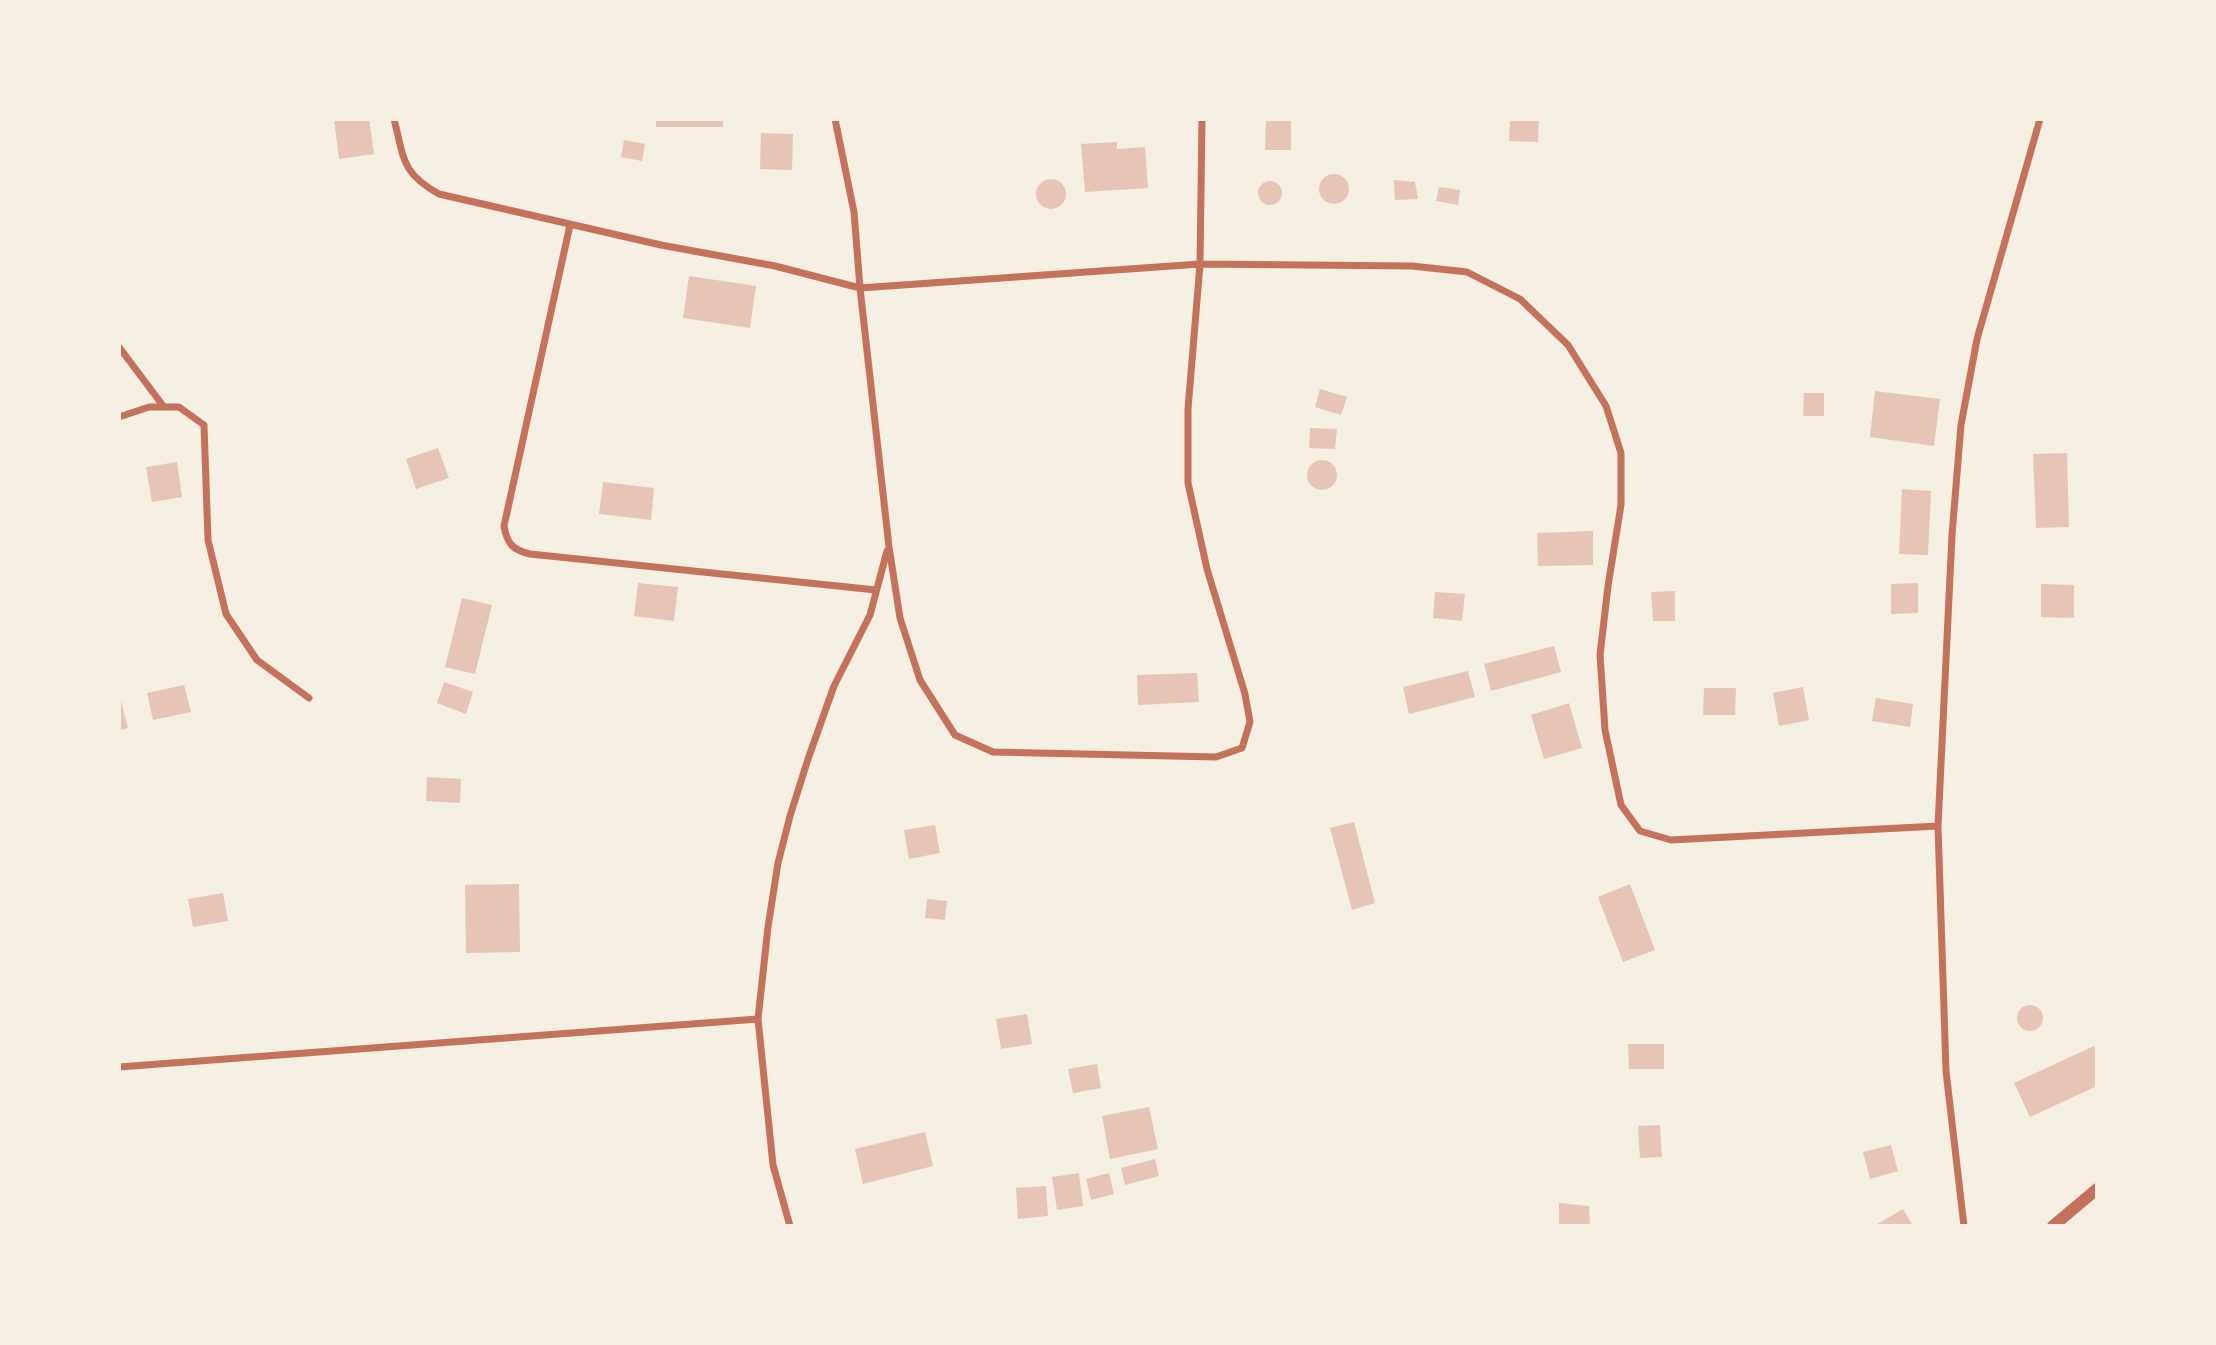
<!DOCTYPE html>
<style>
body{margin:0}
#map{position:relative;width:2216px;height:1345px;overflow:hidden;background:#f6efe4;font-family:Poppins,sans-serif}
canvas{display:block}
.frame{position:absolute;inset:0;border:121px solid #f6efe4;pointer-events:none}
</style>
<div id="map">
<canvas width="2216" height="1345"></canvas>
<div class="frame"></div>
</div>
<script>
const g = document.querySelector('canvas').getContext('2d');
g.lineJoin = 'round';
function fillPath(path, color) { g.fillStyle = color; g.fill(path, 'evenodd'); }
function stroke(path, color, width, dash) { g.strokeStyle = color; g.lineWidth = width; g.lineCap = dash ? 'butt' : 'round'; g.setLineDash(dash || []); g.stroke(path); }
const building = new Path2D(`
 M 334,119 L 369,119 L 374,154 L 339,159 Z
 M 656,119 L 723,119 L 723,127 L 656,127 Z
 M 1266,119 L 1291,119 L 1291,150 L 1265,150 Z
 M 1510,119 L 1539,119 L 1538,142 L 1509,141 Z
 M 761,133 L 793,134 L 792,170 L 760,169 Z
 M 624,140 L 645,144 L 642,161 L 621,157 Z
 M 1117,142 L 1117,149 L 1145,147 L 1148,188 L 1085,192 L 1081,144 Z
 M1319 189a15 15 0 1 1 30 0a15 15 0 1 1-30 0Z
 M1036 194a15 15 0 1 1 30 0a15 15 0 1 1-30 0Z
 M 1394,180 L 1415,182 L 1418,199 L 1395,200 Z
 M1258 193a12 12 0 1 1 24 0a12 12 0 1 1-24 0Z
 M 1439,187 L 1460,190 L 1458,205 L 1436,201 Z
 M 689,276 L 756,286 L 750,328 L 683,318 Z
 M 1320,389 L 1347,397 L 1341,415 L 1315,407 Z
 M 1875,391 L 1940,399 L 1934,446 L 1870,437 Z
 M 1804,393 L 1824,393 L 1824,416 L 1803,416 Z
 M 1310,428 L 1337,429 L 1335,449 L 1309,448 Z
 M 438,448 L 449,478 L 416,489 L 406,459 Z
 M 2067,453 L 2069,527 L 2036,528 L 2033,454 Z
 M1307 475a15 15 0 1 1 30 0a15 15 0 1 1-30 0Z
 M 177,462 L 182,497 L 152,502 L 146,467 Z
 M 603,482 L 654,488 L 651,520 L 599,514 Z
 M 1902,489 L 1931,491 L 1928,555 L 1899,554 Z
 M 1593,531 L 1593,565 L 1538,566 L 1537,533 Z
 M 638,583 L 678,587 L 674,621 L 634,616 Z
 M 1918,583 L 1918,613 L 1891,614 L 1891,584 Z
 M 2041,584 L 2074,585 L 2074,618 L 2041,617 Z
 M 1675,591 L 1675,621 L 1653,621 L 1651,592 Z
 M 1435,592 L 1465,594 L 1462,621 L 1433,618 Z
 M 462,598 L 492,605 L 475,674 L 445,667 Z
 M 1554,646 L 1561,672 L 1491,691 L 1484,664 Z
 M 1468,671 L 1475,697 L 1409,714 L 1403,687 Z
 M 1197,673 L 1199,702 L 1138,705 L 1137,675 Z
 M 444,682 L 473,692 L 466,714 L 437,703 Z
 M 184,685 L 191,712 L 153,720 L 147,693 Z
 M 1803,687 L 1809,720 L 1779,726 L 1773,693 Z
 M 1704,688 L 1736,688 L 1735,715 L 1703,715 Z
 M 119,693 L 128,728 L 119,730 Z
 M 1876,698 L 1913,704 L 1910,727 L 1872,721 Z
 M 1569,703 L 1582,748 L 1544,759 L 1531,715 Z
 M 427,777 L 461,779 L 460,803 L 426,801 Z
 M 1354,822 L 1375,903 L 1352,910 L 1330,828 Z
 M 935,825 L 940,853 L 909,859 L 904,830 Z
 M 519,884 L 520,952 L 466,953 L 465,885 Z
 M 1630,884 L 1655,950 L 1623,962 L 1598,897 Z
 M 223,893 L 228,921 L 193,927 L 188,899 Z
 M 927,899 L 947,901 L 945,920 L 925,918 Z
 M2017 1018a13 13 0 1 1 26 0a13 13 0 1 1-26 0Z
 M 1027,1014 L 1032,1044 L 1001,1049 L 996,1019 Z
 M 1628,1044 L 1664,1044 L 1664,1069 L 1629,1069 Z
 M 2094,1046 L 2097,1052 L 2097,1086 L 2030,1117 L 2014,1083 Z
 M 1097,1064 L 1101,1088 L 1073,1093 L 1068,1069 Z
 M 1149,1107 L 1158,1149 L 1110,1159 L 1102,1116 Z
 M 1660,1125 L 1662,1157 L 1640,1158 L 1638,1126 Z
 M 925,1132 L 933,1166 L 863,1184 L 855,1149 Z
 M 1891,1145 L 1898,1171 L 1870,1179 L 1863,1152 Z
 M 1155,1159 L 1159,1176 L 1125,1185 L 1121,1168 Z
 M 1079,1173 L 1083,1206 L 1057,1210 L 1052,1177 Z
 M 1109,1173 L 1114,1194 L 1091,1200 L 1086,1179 Z
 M 1046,1186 L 1048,1216 L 1018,1219 L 1016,1188 Z
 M 1559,1203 L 1589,1206 L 1590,1226 L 1559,1226 Z
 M 1903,1209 L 1913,1226 L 1874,1226 Z`);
const minor = new Path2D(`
 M 394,119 C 404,158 401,173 439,194 L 661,245 L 775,266 L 860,288 L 1200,264 L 1412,266 L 1467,272 L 1520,299 L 1568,345 L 1606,406 L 1621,453 L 1621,505 L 1608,586 L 1600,655 L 1605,730 L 1621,805 L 1640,831 L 1671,840 L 1938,826
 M 835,119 L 854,212 L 860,288 L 889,547 L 900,618 L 920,680 L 955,735 L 993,752 L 1216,757 L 1242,748 L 1250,722 L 1245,694 L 1207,569 L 1188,483 L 1188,409 L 1200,264 L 1202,119
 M 570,225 L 504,526 C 507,544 513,550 530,554 L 876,590
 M 119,347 L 164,407
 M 119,417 L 149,407 L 179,407 L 204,425 L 208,540 L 226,614 L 257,660 L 309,698
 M 119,1067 L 758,1019
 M 790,1226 L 773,1165 L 758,1019 L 768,927 L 778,863 L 790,816 L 808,759 L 834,686 L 870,615 L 887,551
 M 1964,1226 L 1946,1071 L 1938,826 L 1952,535 L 1961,425 L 1977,339 L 2040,119`);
const tertiary = new Path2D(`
 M 2053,1226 L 2097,1189`);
fillPath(building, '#e6c5b7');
stroke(minor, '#c5725c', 7);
stroke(tertiary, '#c5725c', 12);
</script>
